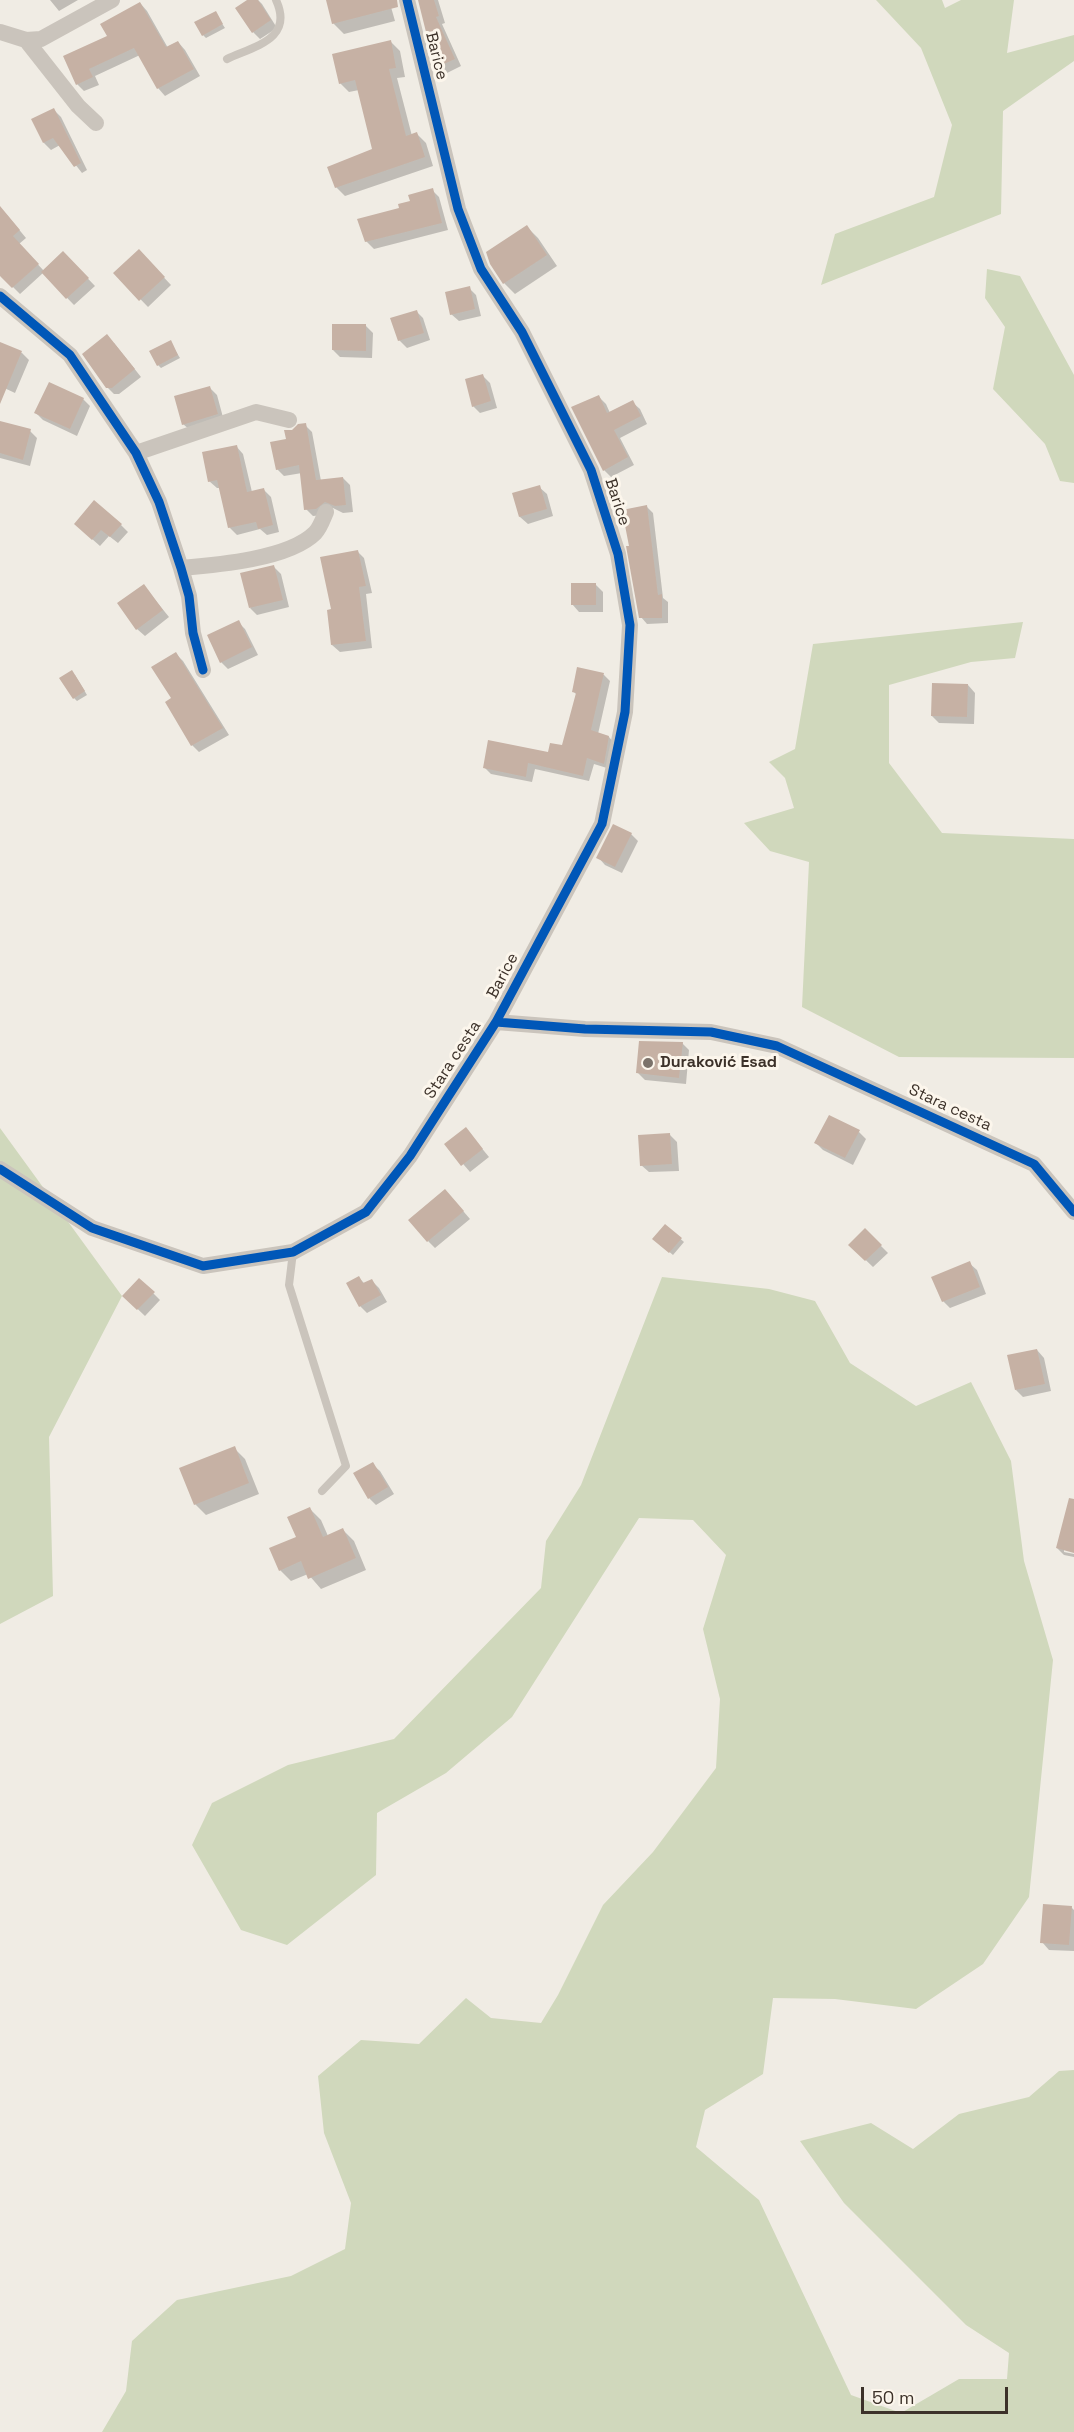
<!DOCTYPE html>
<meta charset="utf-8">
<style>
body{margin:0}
#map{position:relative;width:1074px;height:2432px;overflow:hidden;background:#f0ece4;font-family:"Space Grotesk",sans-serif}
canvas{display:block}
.scale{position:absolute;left:861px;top:2387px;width:147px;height:27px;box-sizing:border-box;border:3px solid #3c3129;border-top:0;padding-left:8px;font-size:18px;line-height:21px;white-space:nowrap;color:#3c3129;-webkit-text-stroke:4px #fcf6ec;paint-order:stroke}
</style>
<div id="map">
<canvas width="1074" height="2432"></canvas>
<div class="scale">50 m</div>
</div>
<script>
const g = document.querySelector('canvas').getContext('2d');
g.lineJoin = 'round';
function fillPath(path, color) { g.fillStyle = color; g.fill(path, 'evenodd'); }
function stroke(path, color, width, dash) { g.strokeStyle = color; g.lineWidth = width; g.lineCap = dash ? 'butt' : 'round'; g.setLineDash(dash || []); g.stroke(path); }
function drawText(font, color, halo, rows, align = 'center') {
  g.font = font + ' "Space Grotesk",sans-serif'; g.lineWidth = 6; g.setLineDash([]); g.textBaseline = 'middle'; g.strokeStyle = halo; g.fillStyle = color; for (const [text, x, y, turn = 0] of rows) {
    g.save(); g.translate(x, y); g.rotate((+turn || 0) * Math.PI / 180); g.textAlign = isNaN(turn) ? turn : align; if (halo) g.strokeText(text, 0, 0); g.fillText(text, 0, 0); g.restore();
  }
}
const green = new Path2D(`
 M 876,0 L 942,0 L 945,8 L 961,0 L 1014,0 L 1007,53 L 1074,35 L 1074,61 L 1003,111 L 1001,214 L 821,285 L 835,234 L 934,197 L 952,125 L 921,48 Z
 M 987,269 L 1020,276 L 1074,375 L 1074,483 L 1060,481 L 1045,444 L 993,389 L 1005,327 L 985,298 Z
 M 1023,622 L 1015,658 L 971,662 L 889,685 L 889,763 L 942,833 L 1074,839 L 1074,1058 L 899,1057 L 802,1007 L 809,862 L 770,851 L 744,823 L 794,808 L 785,778 L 769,762 L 795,749 L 813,644 Z
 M 0,1128 L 122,1296 L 49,1437 L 53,1596 L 0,1624 Z
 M 662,1277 L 769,1289 L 815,1301 L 850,1363 L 916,1406 L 971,1382 L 1011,1461 L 1024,1561 L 1053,1660 L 1029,1897 L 983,1964 L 916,2009 L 835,1999 L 773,1998 L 763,2074 L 705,2110 L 696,2147 L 759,2200 L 851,2395 L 901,2413 L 959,2379 L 1007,2379 L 1009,2353 L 966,2325 L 844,2203 L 800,2141 L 871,2123 L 913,2149 L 959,2114 L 1029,2097 L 1059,2071 L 1074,2070 L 1074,2432 L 102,2432 L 126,2391 L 132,2341 L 177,2300 L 291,2276 L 345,2249 L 351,2203 L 324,2133 L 318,2076 L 361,2040 L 419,2044 L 466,1998 L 491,2018 L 541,2023 L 558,1995 L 603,1905 L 653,1852 L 716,1768 L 720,1699 L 703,1629 L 726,1555 L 693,1520 L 639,1518 L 512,1717 L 446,1773 L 377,1813 L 376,1875 L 287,1945 L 241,1930 L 192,1845 L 212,1803 L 288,1765 L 394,1739 L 541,1588 L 546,1541 L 581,1485 Z`);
const shadow = new Path2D(`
 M 50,0 L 78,0 L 59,11 Z
 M 250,0 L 258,0 L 262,4 L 277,28 L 260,39 L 253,32 Z
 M 330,0 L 389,0 L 395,21 L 344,34 L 333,23 Z
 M 419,0 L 438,0 L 445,23 L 442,24 L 461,66 L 443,75 L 436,68 Z
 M 140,3 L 147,11 L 168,48 L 178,42 L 185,50 L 200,76 L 165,96 L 158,88 L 140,55 L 95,76 L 99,85 L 84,91 L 77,84 L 109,37 Z
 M 215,13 L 225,28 L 206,38 L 203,35 Z
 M 391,42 L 400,51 L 405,77 L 397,78 L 412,136 L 417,134 L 426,143 L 433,166 L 345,196 L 336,187 L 374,150 L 359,90 L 349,92 L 340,83 Z
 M 54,110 L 61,117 L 87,170 L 82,173 L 60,145 L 51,150 L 44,143 L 33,120 Z
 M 432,190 L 439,197 L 448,230 L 374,249 L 366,241 L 401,209 Z
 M 7,215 L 26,238 L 19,244 L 44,271 L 70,260 L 95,286 L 74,305 L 43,273 L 20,294 L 0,274 L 0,259 Z
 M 527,227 L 538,238 L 557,266 L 515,294 L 504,283 Z
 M 139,251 L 171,285 L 148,307 L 115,273 Z
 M 469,288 L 476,295 L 481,316 L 459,321 L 451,314 Z
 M 416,311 L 423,318 L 430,340 L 407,348 L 399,340 Z
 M 366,326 L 373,333 L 372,358 L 340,357 L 333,350 Z
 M 170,342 L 180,358 L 161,368 L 158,365 Z
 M 0,343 L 22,353 L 29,360 L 15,393 L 0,386 Z
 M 114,343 L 141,377 L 119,394 L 114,394 L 107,387 Z
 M 483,376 L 490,383 L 497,408 L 480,413 L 473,406 Z
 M 210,388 L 217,395 L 224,421 L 191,431 L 183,424 Z
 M 599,397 L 606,404 L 610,413 L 632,402 L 640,409 L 647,424 L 620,438 L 634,465 L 611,477 L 604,470 Z
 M 83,399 L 90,406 L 77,436 L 43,420 L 36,413 Z
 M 0,423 L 30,431 L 37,438 L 30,466 L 0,458 Z
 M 305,425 L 312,432 L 321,481 L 343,478 L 350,485 L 353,512 L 343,513 L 333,508 L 324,515 L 313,516 L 306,509 L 302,473 L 284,476 L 277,469 L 288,440 L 293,431 Z
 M 236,446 L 243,454 L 252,492 L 264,490 L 271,497 L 279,532 L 267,535 L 260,529 L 237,535 L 229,527 L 220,488 L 217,488 L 209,481 Z
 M 539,487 L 547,494 L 553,516 L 528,524 L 520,517 L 514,494 Z
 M 647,507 L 653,513 L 663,598 L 668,602 L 668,623 L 647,624 L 641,617 L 631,547 Z
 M 121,525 L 128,532 L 118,543 L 109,536 L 100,546 L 83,531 Z
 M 357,551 L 364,558 L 372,593 L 366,594 L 372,648 L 340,652 L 332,645 L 333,611 Z
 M 274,567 L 281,574 L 289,607 L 257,615 L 250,608 Z
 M 595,584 L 603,592 L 603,612 L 579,612 L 572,604 Z
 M 144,586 L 169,617 L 145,636 L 137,629 Z
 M 238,622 L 245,629 L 258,655 L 228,669 L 221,662 Z
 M 176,654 L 183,661 L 229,735 L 199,752 L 192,745 L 172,698 Z
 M 579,669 L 604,675 L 610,681 L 598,734 L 609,737 L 615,744 L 610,769 L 594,764 L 589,781 L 535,769 L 532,782 L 491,774 L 484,767 L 549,753 L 563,747 L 577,695 L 574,692 Z
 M 75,675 L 87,695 L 77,701 L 74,698 Z
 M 968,685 L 975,693 L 974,724 L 939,723 L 932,716 Z
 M 631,834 L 638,841 L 622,873 L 605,865 L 598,857 Z
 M 682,1043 L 689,1050 L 686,1084 L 645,1080 L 638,1073 Z
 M 466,1129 L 489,1157 L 470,1172 L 446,1144 Z
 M 859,1132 L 866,1139 L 853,1165 L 823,1150 L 816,1143 Z
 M 670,1135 L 677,1142 L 679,1171 L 649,1172 L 641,1165 Z
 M 452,1198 L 470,1219 L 435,1248 L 428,1241 Z
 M 666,1226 L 684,1242 L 673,1255 L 654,1239 Z
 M 865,1230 L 888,1253 L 873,1267 L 850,1245 Z
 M 969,1263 L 977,1270 L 986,1294 L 950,1308 L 943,1301 Z
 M 359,1278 L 365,1284 L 372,1281 L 379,1288 L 387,1302 L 367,1313 L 360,1306 Z
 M 140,1280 L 160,1300 L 145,1316 L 124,1296 Z
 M 1037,1350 L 1044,1358 L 1051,1391 L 1023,1397 L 1016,1390 Z
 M 234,1448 L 245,1459 L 259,1494 L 206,1515 L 195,1504 Z
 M 372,1464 L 380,1471 L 394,1494 L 376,1505 L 369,1498 Z
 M 310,1509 L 321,1520 L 328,1536 L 343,1530 L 354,1541 L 366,1570 L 321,1589 L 308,1574 L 291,1581 L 280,1570 Z
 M 1074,1517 L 1074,1551 L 1064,1549 L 1064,1552 L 1074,1554 L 1074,1557 L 1064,1555 L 1057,1548 Z
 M 1071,1907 L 1074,1910 L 1074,1951 L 1049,1950 L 1042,1942 Z`);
const building = new Path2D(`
 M 247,0 L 258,0 L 271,20 L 252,33 L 235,8 Z
 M 326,0 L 397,0 L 398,7 L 332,24 Z
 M 418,0 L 434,0 L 439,16 L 436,17 L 455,59 L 435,68 Z
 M 140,2 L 166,47 L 178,41 L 194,69 L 157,89 L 134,48 L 89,69 L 93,77 L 76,85 L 63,56 L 107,36 L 100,24 Z
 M 216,11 L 223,24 L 202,36 L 194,22 Z
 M 391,40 L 396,68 L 389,69 L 406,136 L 417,132 L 425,157 L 335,188 L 327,167 L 372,149 L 355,80 L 339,84 L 332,54 Z
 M 54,108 L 81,163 L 74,167 L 53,138 L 43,143 L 31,119 Z
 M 433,188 L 442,223 L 365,242 L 357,219 L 399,208 L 398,204 L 410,201 L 408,195 Z
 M 0,206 L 20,230 L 13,236 L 39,264 L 12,288 L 0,276 Z
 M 527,225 L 547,255 L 503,284 L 490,264 L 486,252 Z
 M 139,249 L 165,277 L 139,301 L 113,273 Z
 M 63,251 L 89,278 L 66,299 L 41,272 Z
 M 470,286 L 475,309 L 450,315 L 445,292 Z
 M 417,310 L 424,333 L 398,341 L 390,318 Z
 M 332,324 L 366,324 L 366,351 L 332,350 Z
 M 107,334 L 135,369 L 112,388 L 106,388 L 82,354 Z
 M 171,340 L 178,355 L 157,366 L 149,351 Z
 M 0,342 L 22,351 L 0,404 Z
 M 483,374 L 491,401 L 472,407 L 465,379 Z
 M 49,382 L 84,398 L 70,429 L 34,413 Z
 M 210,386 L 218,414 L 182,425 L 174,396 Z
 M 599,395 L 607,413 L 633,400 L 641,416 L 614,430 L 628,457 L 603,471 L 571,407 Z
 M 0,421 L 31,429 L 23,460 L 0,453 Z
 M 306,423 L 316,480 L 343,477 L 346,505 L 335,506 L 325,502 L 316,509 L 304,510 L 299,465 L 276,470 L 270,442 L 286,439 L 284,430 L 292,430 L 298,424 Z
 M 237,445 L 247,492 L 264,488 L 273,525 L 258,529 L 256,522 L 228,528 L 217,480 L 208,482 L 202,452 Z
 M 540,485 L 547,509 L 519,517 L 512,493 Z
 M 94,500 L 122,524 L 110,537 L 101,530 L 92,540 L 74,524 Z
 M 647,505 L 658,595 L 662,594 L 662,618 L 639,618 L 626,546 L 629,546 L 622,510 Z
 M 358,550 L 366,586 L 359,587 L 366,641 L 331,645 L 327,610 L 331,609 L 320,557 Z
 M 274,565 L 283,600 L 249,608 L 240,573 Z
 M 571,583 L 596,583 L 596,605 L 571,605 Z
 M 144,584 L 163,610 L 136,630 L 117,603 Z
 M 239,620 L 252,647 L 220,663 L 207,635 Z
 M 176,652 L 223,728 L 191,746 L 165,702 L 171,698 L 151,667 Z
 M 577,667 L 604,673 L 591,730 L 609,736 L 604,764 L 587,758 L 583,776 L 528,763 L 526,777 L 483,768 L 488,740 L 548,752 L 550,743 L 562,745 L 576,693 L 572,692 Z
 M 72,670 L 85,691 L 73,699 L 59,678 Z
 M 932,683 L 968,684 L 967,717 L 931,716 Z
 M 613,824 L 632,833 L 615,867 L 596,858 Z
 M 639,1041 L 683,1042 L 679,1078 L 636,1073 Z
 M 829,1115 L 860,1130 L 845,1158 L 814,1143 Z
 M 466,1127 L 483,1149 L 461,1166 L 444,1144 Z
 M 670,1133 L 672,1164 L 640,1166 L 638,1135 Z
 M 445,1189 L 464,1211 L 427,1242 L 408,1220 Z
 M 665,1224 L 682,1238 L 669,1253 L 652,1239 Z
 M 865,1228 L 882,1245 L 865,1261 L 848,1245 Z
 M 970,1261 L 980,1287 L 942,1302 L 931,1277 Z
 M 359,1276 L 363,1283 L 372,1279 L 381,1295 L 359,1307 L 346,1283 Z
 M 139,1278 L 155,1292 L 137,1310 L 122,1296 Z
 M 1037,1349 L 1045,1384 L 1015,1390 L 1007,1355 Z
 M 235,1446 L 249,1483 L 194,1505 L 179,1468 Z
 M 373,1462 L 388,1487 L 368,1499 L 353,1473 Z
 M 1069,1498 L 1074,1499 L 1074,1553 L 1056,1548 Z
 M 310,1507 L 323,1537 L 343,1528 L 356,1558 L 308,1579 L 301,1561 L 279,1571 L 269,1548 L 296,1537 L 287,1517 Z
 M 1043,1904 L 1072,1906 L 1069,1945 L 1040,1943 Z`);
const lane = new Path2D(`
 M 227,59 C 255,46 294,39 276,0
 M 293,1252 L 289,1285 L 346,1466 L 322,1491`);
const street = new Path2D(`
 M 407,0 L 458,209 L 481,269 L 522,332 L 591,470 L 618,554 L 630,625 L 625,712 L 602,824 L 496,1022
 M 0,32 L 26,40 L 41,39 L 112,0
 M 26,40 L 78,106 L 96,123
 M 0,296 L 70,355 L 136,453 L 159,502 L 181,568 L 189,596 L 193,633 L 203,670
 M 136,453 L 256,412 L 289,420
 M 181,568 C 217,565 289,559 315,533 C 320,528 323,519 326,512
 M 0,1169 L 92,1228 L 203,1266 L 293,1252 L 366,1212 L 410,1156 L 496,1022 L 585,1029 L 711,1032 L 777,1046 L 1034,1164 L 1074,1212`);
const cycleway = new Path2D(`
 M 407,0 L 458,209 L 481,269 L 522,332 L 591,470 L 618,554 L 630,625 L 625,712 L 602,824 L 496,1022
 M 0,296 L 70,355 L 136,453 L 159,502 L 181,568 L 189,596 L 193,633 L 203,670
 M 0,1169 L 92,1228 L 203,1266 L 293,1252 L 366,1212 L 410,1156 L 496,1022 L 585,1029 L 711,1032 L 777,1046 L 1034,1164 L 1074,1212`);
const markers = [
 [648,1063,6,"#7b726a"]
];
const streetNames = [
 ["Barice",436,56,76],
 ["Barice",617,502,72],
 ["Barice",503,976,-62],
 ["Stara cesta",453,1060,-57],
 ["Stara cesta",950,1108,25]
];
const poiNames = [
 ["Duraković Esad",660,1063]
];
fillPath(green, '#d0d8bc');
fillPath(shadow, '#0003');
fillPath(building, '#c6b1a4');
stroke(lane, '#cac4bc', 8);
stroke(street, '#cac4bc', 16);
stroke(cycleway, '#0057b8', 9);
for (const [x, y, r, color] of markers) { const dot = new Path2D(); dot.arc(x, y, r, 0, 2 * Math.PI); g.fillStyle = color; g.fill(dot); stroke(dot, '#fcf6ec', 2); }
drawText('16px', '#3c3129', '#fcf6ec', streetNames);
drawText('bold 16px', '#3c3129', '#fcf6ec', poiNames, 'left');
</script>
